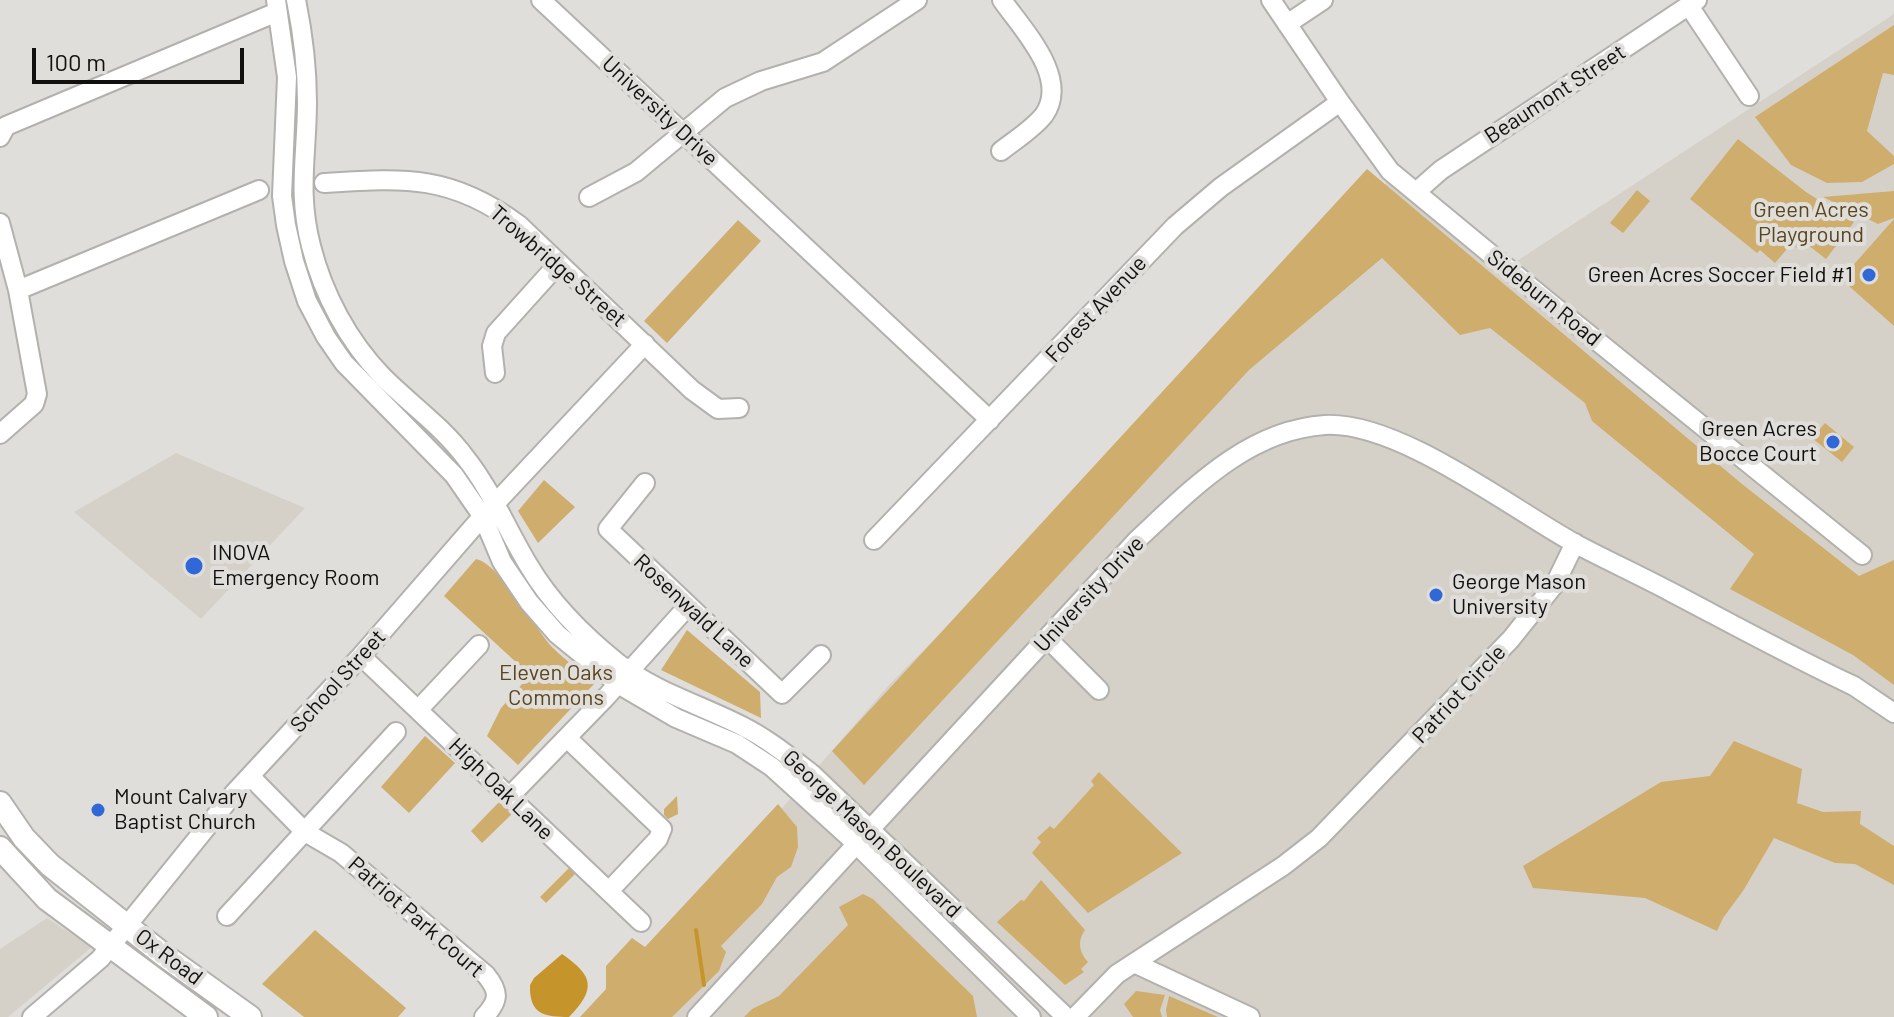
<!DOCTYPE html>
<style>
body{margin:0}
#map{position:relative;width:1894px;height:1017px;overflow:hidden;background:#e0dedb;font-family:Barlow,sans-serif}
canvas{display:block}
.scale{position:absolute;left:32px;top:48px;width:212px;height:36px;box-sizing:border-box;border:4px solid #11100f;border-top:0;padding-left:10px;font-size:24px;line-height:28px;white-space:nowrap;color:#11100f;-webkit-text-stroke:6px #e0dedb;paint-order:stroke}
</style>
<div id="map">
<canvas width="1894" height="1017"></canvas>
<div class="scale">100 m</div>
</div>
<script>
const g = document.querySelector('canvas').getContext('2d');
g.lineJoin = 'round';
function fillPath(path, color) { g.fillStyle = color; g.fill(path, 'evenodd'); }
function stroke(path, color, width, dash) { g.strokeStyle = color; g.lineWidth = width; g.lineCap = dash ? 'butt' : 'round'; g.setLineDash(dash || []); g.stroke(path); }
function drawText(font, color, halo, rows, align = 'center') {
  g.font = font + ' Barlow,sans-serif'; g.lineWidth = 8; g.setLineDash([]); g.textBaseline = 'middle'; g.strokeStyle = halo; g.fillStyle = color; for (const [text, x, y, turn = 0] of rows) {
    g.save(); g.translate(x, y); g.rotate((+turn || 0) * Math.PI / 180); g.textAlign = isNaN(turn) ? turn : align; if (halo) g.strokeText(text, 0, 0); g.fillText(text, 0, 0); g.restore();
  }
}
const built = new Path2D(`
 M 1894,14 L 1894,1017 L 601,1017 L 889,685 L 1390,179 L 1500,272 Z
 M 176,453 L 305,508 L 201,619 L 74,512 Z
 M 47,918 L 92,947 L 8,1017 L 0,1017 L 0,949 Z`);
const green = new Path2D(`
 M 1894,25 L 1894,75 L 1883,73 L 1867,131 L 1894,156 L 1894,164 L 1862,182 L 1827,183 L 1791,165 L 1755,117 Z
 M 1738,139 L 1806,192 L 1854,222 L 1826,259 L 1808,245 L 1787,249 L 1775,263 L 1760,250 L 1757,253 L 1690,199 Z
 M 1367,169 L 1742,484 L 1859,576 L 1894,560 L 1894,685 L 1853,655 L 1730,589 L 1754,554 L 1592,421 L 1585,403 L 1490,328 L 1460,335 L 1382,258 L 1249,370 L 864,785 L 832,751 Z
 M 1637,190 L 1650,201 L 1623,233 L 1610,223 Z
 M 1894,191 L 1894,218 L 1878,224 L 1823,197 Z
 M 1894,219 L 1894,326 L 1841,279 Z
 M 738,220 L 761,241 L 667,343 L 644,321 Z
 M 1825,423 L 1854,447 L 1842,462 L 1812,438 Z
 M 544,480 L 575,507 L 538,543 L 518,511 Z
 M 476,559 C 500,564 534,627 552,647 C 565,660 581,671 595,683 L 518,765 L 487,736 L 501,708 L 530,675 L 444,596 Z
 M 687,630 L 760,692 L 761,718 L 661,670 Z
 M 425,736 L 455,763 L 409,813 L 381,787 Z
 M 1734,741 L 1802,769 L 1797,803 L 1823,812 L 1861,811 L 1860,824 L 1894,846 L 1894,885 L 1855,864 L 1835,863 L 1774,838 L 1743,891 L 1723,918 L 1717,931 L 1645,898 L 1533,888 L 1523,866 L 1661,782 L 1710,776 Z
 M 1099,772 L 1182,853 L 1088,913 L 1032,853 L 1041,842 L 1037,838 L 1050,826 L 1054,829 L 1094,785 L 1091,781 Z
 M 677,796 L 678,814 L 668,819 L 664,815 L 664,809 Z
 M 499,802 L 512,814 L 482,843 L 471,831 Z
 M 778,804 L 797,827 L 798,847 L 791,867 L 777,877 L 762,904 L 721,946 L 726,952 L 719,971 L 672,1017 L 580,1017 L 606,989 L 606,966 L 632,938 L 645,947 Z
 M 569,868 L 575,874 L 546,903 L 540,897 Z
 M 1041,880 L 1085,930 C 1077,941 1079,952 1088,962 L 1081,969 L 1084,972 L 1065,985 L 997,922 L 1021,900 L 1024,901 Z
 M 863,894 L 873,899 L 973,996 L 977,1017 L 744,1017 L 752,1009 L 779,996 L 848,925 L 839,907 Z
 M 315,930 L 406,1008 L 398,1017 L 304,1017 L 262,984 Z
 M 1136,991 L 1165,995 L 1160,1010 L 1162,1017 L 1133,1017 L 1124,1004 Z
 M 1169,996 L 1218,1017 L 1167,1017 L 1166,1010 Z`);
const water = new Path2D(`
 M 562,954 C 594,976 596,989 569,1017 C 545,1017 529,1015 530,985 L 534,978 Z`);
const stream = new Path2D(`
 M 696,930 L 704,985`);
const minor = new Path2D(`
 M 276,0 L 287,77 L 282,196 L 286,225 L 294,261 L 307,301 L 326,337 L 344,363 L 454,475 L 483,517 L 502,562 L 529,602 L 557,634 L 618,684 L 676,718 L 737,744 L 772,767 L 848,836 L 1031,1017
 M 296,0 C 303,34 307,67 307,102 C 307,155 297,192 311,246 C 323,294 348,341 383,377 C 410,404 442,426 465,457 C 492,491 507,530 529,566 C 551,603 585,637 619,664 C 656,692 701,705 742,726 C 768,739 790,757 812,774 L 1066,1017
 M 541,0 L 990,420
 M 1271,0 L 1340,102 L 1390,171 L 1545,299 L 1862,555
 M 1689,6 L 1749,96
 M 1287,24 L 1323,0
 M 0,137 L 6,126 L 270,15
 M 1001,151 C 1015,140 1033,129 1044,115 C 1070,78 1023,30 1002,0
 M 324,183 C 404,178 451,174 519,225 L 692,390 L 718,409 L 739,408
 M 1416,192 L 1441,170 L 1697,0
 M 589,197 L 636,172 L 725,98 L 761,81 L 823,62 L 917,0
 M 0,223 L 18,290 L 37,394 L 34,404 L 0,434
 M 18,290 L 259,190
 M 495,373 L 492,346 L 496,333 L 559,263
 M 645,483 L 608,529 L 782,694 L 821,655
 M 874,540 L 1175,226 L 1221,187 L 1340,102
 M 1048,639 L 1099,690
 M 361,656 L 641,922
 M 418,710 L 479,645
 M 567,738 L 662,829 L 658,839 L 609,891
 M 250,776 L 305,832 L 341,853 L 486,975 C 500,992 499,1001 484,1017
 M 509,797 L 607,696 L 688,606
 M 227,916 L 396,732
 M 1134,963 L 1250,1017
 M 32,1017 L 100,959 L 235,792 L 361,656 L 475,525 L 645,344
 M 697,1017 L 1137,540 C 1191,490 1247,430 1325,425 C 1398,421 1509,507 1574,543 C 1606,560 1639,575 1671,592 C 1732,624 1792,657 1854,686 L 1894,713
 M 1075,1017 L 1117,974 L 1283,866 L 1319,838 L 1511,639 L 1555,584 L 1575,543`);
const major = new Path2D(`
 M 0,803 L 24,838 L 50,865 L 165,956 L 250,1017
 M 0,848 L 47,899 L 206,1017`);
const markers = [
 [1869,275,8,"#3168d7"],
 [1833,442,8,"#3168d7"],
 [194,566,10,"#3168d7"],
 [1436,595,8,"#3168d7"],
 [98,810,8,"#3168d7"]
];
const streetNames = [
 ["Beaumont Street",1555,94,-33],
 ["University Drive",660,111,43],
 ["Trowbridge Street",558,266,41],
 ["Sideburn Road",1544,298,39],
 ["Forest Avenue",1096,309,-47],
 ["University Drive",1089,594,-47],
 ["Rosenwald Lane",694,611,43],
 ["School Street",338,681,-48],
 ["Patriot Circle",1459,694,-47],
 ["High Oak Lane",501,789,44],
 ["George Mason Boulevard",872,834,43],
 ["Patriot Park Court",416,917,41],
 ["Ox Road",169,957,37]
];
const parkNames = [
 ["Green Acres",1811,210],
 ["Playground",1811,235],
 ["Eleven Oaks",556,673],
 ["Commons",556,698]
];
const poiNames = [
 ["Green Acres Soccer Field #1",1853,275,"right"],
 ["Green Acres",1817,429,"right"],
 ["Bocce Court",1817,454,"right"],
 ["INOVA",212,553],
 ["Emergency Room",212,578],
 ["George Mason",1452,582],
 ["University",1452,607],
 ["Mount Calvary",114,797],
 ["Baptist Church",114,822]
];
fillPath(built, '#d6d1c8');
fillPath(green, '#cfad6d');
fillPath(water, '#c5952c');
stroke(stream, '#c5952c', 4);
stroke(minor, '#b2b1ae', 22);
stroke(major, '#b2b1ae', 26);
stroke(minor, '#fff', 18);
stroke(major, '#fff', 22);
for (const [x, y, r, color] of markers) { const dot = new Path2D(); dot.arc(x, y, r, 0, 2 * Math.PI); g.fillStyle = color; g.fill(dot); stroke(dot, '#e0dedb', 3); }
drawText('22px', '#11100f', '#e0dedb', streetNames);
drawText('22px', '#5a451d', '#e0dedb', parkNames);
drawText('22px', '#11100f', '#e0dedb', poiNames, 'left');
</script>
